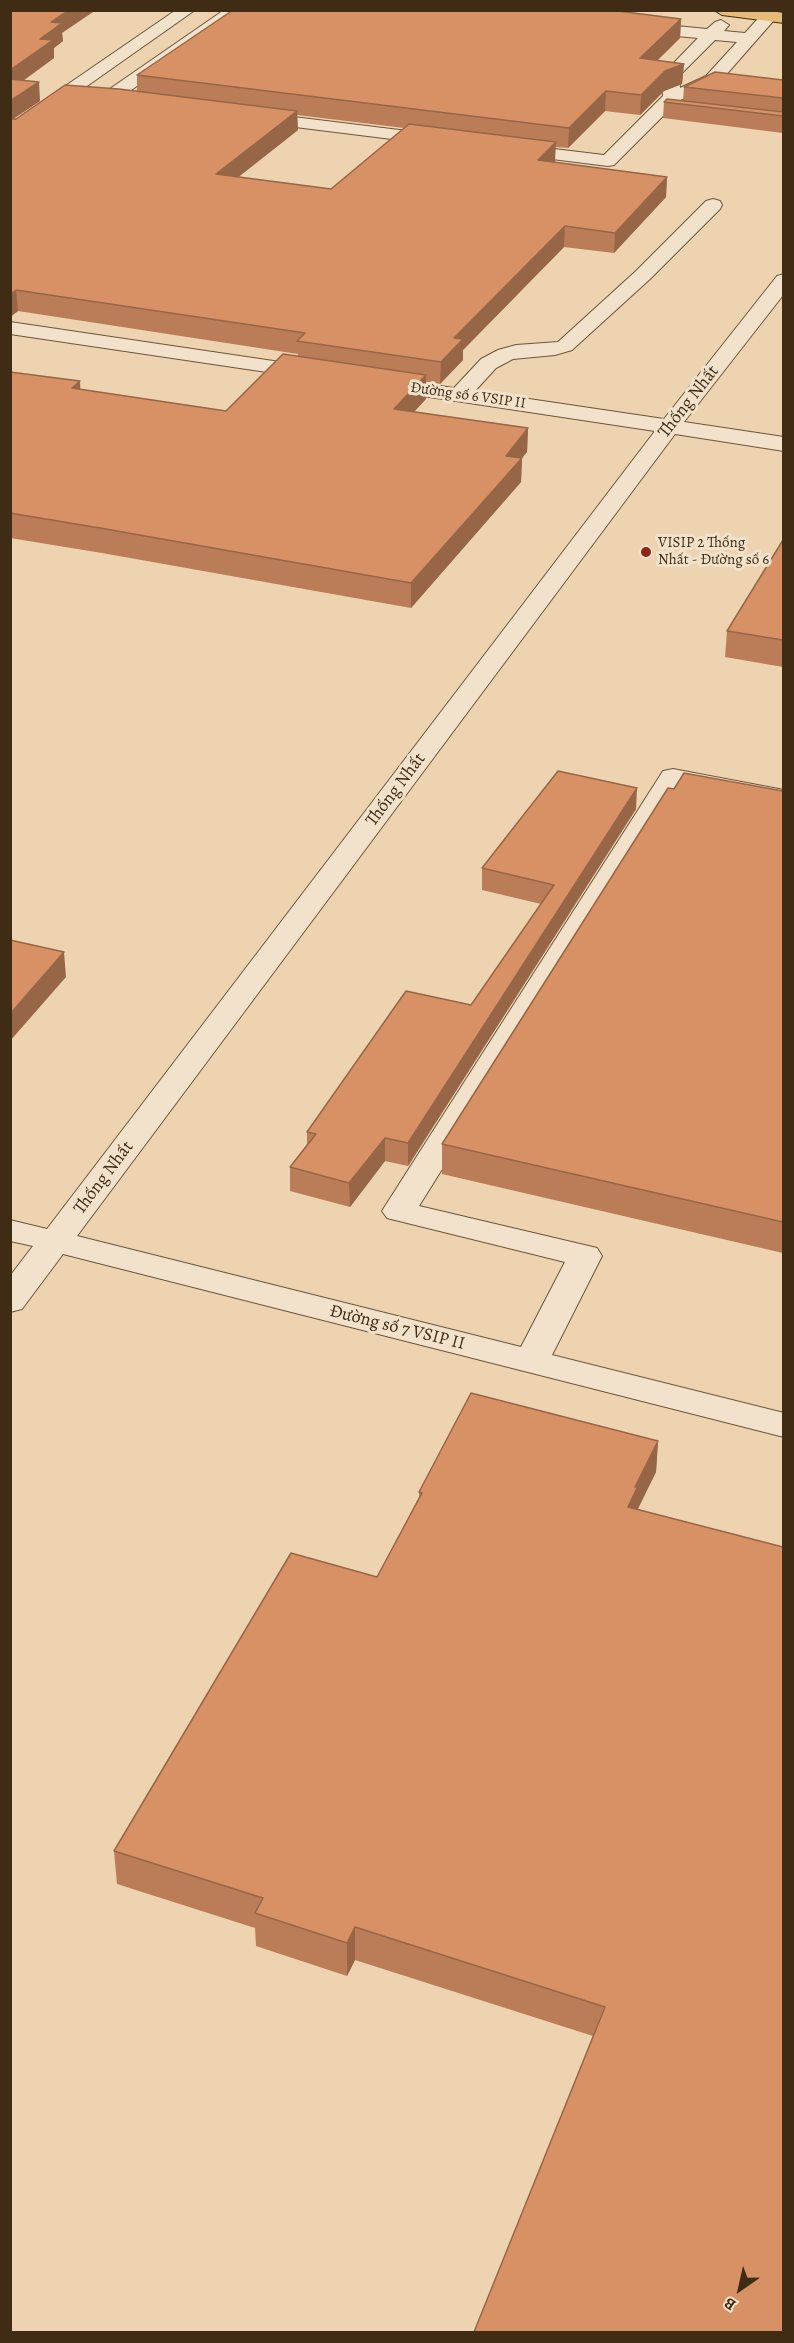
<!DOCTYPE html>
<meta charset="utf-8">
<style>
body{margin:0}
#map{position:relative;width:794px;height:2343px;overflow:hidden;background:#edd3af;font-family:Alegreya,serif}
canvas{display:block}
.frame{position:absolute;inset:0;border:12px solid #402c14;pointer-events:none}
.north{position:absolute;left:710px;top:2259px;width:60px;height:60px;-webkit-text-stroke:4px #f3e2cb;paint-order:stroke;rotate:214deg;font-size:16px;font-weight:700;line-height:24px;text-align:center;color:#402c14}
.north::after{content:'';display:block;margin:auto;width:21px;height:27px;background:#402c14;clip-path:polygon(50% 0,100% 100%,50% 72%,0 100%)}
</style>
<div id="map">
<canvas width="794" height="2343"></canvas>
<div class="frame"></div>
<div class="north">B</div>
</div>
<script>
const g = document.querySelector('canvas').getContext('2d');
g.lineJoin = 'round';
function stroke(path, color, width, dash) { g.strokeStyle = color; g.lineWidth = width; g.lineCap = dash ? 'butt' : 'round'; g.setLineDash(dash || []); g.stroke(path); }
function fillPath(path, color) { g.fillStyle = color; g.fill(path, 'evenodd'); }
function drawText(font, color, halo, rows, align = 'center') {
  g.font = font + ' Alegreya,serif'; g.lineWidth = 6; g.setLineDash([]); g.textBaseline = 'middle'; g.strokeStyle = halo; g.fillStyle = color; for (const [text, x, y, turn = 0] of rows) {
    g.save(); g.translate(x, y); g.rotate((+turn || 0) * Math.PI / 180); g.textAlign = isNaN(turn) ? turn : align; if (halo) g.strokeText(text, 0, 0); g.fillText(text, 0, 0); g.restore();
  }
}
const minor = new Path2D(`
 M 176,10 L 195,10 L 16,136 L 10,137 L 10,124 Z
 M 224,10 L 243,10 L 123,96 L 139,98 L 142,102 L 139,106 L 133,107 L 101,103 L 98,99 L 101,95 Z
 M 769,11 L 775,13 L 777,16 L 775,19 L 718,84 L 678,101 L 614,165 L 608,166 L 512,154 L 506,153 L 503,149 L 506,145 L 512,144 L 604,155 L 663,96 L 662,75 L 698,38 L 635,32 L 629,30 L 627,27 L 629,24 L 635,22 L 707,29 L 715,22 L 721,20 L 729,25 L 724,31 L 745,33 L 763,13 ZM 715,40 L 737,42 L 706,76 L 680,88 L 679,76 Z
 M 253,112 L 440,135 L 446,136 L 449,140 L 446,144 L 440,145 L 247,121 L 244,117 L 247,113 Z
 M 713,199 L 720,201 L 722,205 L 720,209 L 650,279 L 572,350 L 555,355 L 513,359 L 496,368 L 475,391 L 664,419 L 777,276 L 784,274 L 784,294 L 684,422 L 784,437 L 784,451 L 675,434 L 77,1236 L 521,1347 L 565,1262 L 387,1218 L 382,1211 L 663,771 L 673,769 L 784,790 L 784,806 L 681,787 L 419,1206 L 597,1248 L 602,1256 L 552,1355 L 784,1413 L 784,1437 L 63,1254 L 22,1309 L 10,1312 L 10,1276 L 33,1246 L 10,1241 L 10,1220 L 47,1229 L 655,431 L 383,390 L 375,389 L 372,384 L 375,379 L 383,378 L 454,388 L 481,359 L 498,350 L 516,345 L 558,342 L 636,271 L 706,201 Z
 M 10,322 L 314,367 L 322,368 L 325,373 L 322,378 L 314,379 L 10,334 Z`);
const major = new Path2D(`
 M 714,10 L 763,10 L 784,13 L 784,23 L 722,15 Z`);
const wall = new Path2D(`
 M 10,10 L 62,33 L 63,41 L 54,48 L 54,58 L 23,81 L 40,101 L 13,119 L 137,91 L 137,75 L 681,19 L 680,38 L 657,61 L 684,64 L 682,84 L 664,91 L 640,115 L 605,111 L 568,148 L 555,147 L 554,162 L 667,177 L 666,197 L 614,253 L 564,247 L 463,350 L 463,360 L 440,384 L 426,382 L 426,399 L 414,412 L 528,428 L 527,452 L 522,458 L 521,482 L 411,608 L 102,553 L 10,538 L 10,372 L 80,389 L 226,411 L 298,356 L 298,354 L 18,311 L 10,317 ZM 297,115 L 404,128 L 331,189 L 238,177 L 298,130 Z
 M 783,80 L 783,133 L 663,118 L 664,102 L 683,101 L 684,87 Z
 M 783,540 L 783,667 L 725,657 L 727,631 Z
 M 674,789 L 783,791 L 783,1253 L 442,1174 L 442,1144 Z
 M 636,809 L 408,1166 L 385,1161 L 350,1207 L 290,1191 L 290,1167 L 307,1144 L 307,1132 L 471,1005 L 541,904 L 482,890 L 482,868 Z
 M 658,1441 L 656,1472 L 637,1509 L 783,1547 L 593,2036 L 355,1960 L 347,1976 L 256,1946 L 255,1928 L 117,1884 L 114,1851 L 377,1577 L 419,1497 L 419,1492 Z`);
const shadedWall = new Path2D(`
 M 69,10 L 96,10 L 62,33 L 63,41 L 54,48 L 54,58 L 10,90 L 10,70 L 40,39 L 51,22 Z
 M 681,19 L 680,38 L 639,78 L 640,58 Z
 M 684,64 L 682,84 L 664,91 L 640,115 L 641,95 L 665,71 Z
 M 39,82 L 40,101 L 10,121 L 10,101 Z
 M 606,91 L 605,111 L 568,148 L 569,128 Z
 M 297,111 L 298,130 L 217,194 L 216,174 Z
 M 556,142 L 555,162 L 537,180 L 538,160 Z
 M 667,177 L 666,197 L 614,253 L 615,233 Z
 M 565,226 L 564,247 L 463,350 L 463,360 L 440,384 L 441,362 L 454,338 Z
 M 16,290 L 18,311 L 10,317 L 10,295 Z
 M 426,375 L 426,399 L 394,433 L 394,409 Z
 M 80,381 L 81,405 L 72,388 Z
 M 528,428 L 527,452 L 522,458 L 521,482 L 411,608 L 411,583 Z
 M 637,788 L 636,809 L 408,1166 L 408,1143 Z
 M 64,952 L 66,977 L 10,1041 L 10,1014 Z
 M 385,1138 L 385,1161 L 350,1207 L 349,1183 Z
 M 658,1441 L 656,1472 L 636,1513 L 628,1507 L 635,1487 Z
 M 355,1927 L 355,1960 L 347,1976 L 347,1943 Z`);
const building = new Path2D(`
 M 10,10 L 69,10 L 51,22 L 62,23 L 40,39 L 53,40 L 10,70 Z
 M 233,10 L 610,10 L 681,19 L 640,58 L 684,64 L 665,71 L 641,95 L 606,91 L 569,128 L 137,75 Z
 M 715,72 L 783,80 L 783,98 L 684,87 Z
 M 10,79 L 39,82 L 10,101 Z
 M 65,85 L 119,89 L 297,111 L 216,174 L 331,189 L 409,124 L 556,142 L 538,160 L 667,177 L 615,233 L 565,226 L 454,338 L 463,339 L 441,362 L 297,341 L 305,333 L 16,290 L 10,295 L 10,119 L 16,119 Z
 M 667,99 L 783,112 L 783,116 L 664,102 Z
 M 283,354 L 426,375 L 394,409 L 528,428 L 506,456 L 522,458 L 411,583 L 100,528 L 10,513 L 10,372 L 80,381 L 72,388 L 226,411 Z
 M 783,540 L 783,640 L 727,631 Z
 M 558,771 L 637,788 L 408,1143 L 385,1138 L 349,1183 L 290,1167 L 316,1134 L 307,1132 L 406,991 L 471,1005 L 554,885 L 482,868 Z
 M 684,773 L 783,791 L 783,1222 L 442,1144 L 668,788 L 674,789 Z
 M 10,940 L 64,952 L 10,1014 Z
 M 471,1393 L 658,1441 L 635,1487 L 637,1488 L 628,1507 L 783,1547 L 783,2332 L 474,2332 L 605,2007 L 355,1927 L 347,1943 L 255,1913 L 263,1898 L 114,1851 L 291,1553 L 377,1577 L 422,1493 L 419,1492 Z`);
const markers = [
 [646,552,6,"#8f2418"]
];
const farStreetnames = [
 ["Đường số 6 VSIP II",468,396,8]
];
const farPoinames = [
 ["VISIP 2 Thống",658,543],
 ["Nhất - Đường số 6",658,560]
];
const streetNames = [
 ["Thống Nhất",689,402,-52],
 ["Thống Nhất",396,790,-53],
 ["Thống Nhất",104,1178,-53],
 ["Đường số 7 VSIP II",397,1328,14]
];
stroke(minor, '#6b563b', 2);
stroke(major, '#402c14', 2);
fillPath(minor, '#f3e2cb');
fillPath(major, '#e6ba78');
fillPath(wall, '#ba7d57');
fillPath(shadedWall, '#976647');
fillPath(building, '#d89165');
stroke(building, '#976647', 1.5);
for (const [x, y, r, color] of markers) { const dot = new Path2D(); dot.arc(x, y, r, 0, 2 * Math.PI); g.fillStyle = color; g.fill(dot); stroke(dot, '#f3e2cb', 2); }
drawText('15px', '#402c14', '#f3e2cb', farStreetnames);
drawText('15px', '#402c14', '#f3e2cb', farPoinames, 'left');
drawText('18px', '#402c14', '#f3e2cb', streetNames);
</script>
